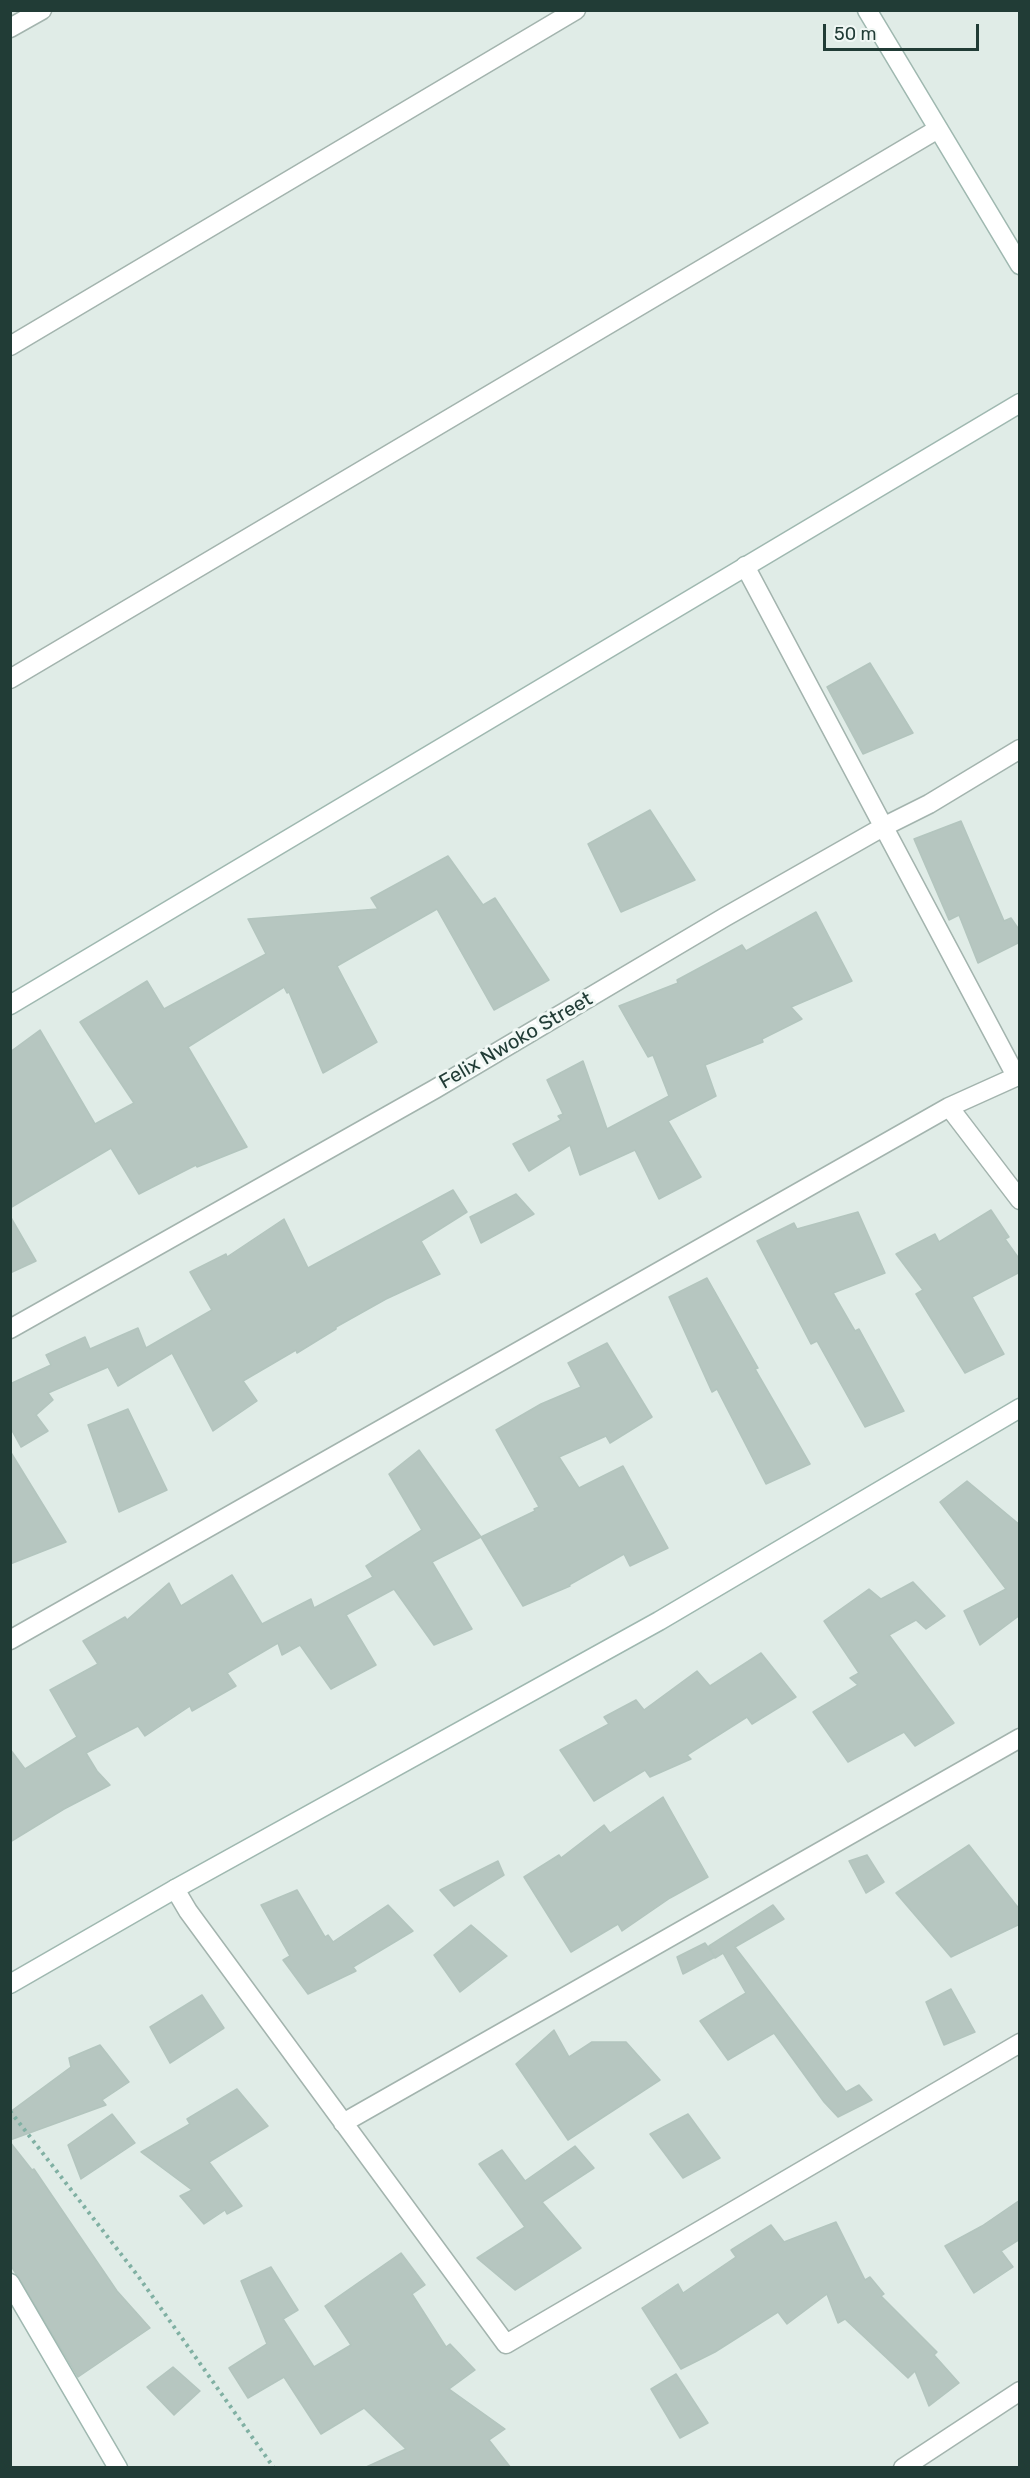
<!DOCTYPE html>
<style>
body{margin:0}
#map{position:relative;width:1030px;height:2478px;overflow:hidden;background:#e0ece7;font-family:Rubik,sans-serif}
canvas{display:block}
.frame{position:absolute;inset:0;border:12px solid #213c36;pointer-events:none}
.scale{position:absolute;left:823px;top:24px;width:156px;height:27px;box-sizing:border-box;border:3px solid #213c36;border-top:0;padding-left:8px;font-size:18px;line-height:21px;white-space:nowrap;color:#213c36;-webkit-text-stroke:4px #f1f8f5;paint-order:stroke}
</style>
<div id="map">
<canvas width="1030" height="2478"></canvas>
<div class="frame"></div>
<div class="scale">50 m</div>
</div>
<script>
const g = document.querySelector('canvas').getContext('2d');
g.lineJoin = 'round';
function fillPath(path, color) { g.fillStyle = color; g.fill(path, 'evenodd'); }
function stroke(path, color, width, dash) { g.strokeStyle = color; g.lineWidth = width; g.lineCap = dash ? 'butt' : 'round'; g.setLineDash(dash || []); g.stroke(path); }
function drawText(font, color, halo, rows, align = 'center') {
  g.font = font + ' Rubik,sans-serif'; g.lineWidth = 6; g.setLineDash([]); g.textBaseline = 'middle'; g.strokeStyle = halo; g.fillStyle = color; for (const [text, x, y, turn = 0] of rows) {
    g.save(); g.translate(x, y); g.rotate((+turn || 0) * Math.PI / 180); g.textAlign = isNaN(turn) ? turn : align; if (halo) g.strokeText(text, 0, 0); g.fillText(text, 0, 0); g.restore();
  }
}
const building = new Path2D(`
 M 870,663 L 913,733 L 863,754 L 827,687 Z
 M 650,810 L 695,880 L 621,912 L 588,844 Z
 M 961,821 L 1004,921 L 1011,918 L 1020,931 L 1020,942 L 978,963 L 959,915 L 949,920 L 914,839 Z
 M 448,856 L 483,905 L 495,898 L 549,980 L 494,1010 L 437,909 L 337,966 L 377,1042 L 323,1073 L 289,992 L 287,993 L 284,987 L 188,1047 L 247,1147 L 197,1167 L 196,1165 L 139,1194 L 111,1148 L 10,1208 L 10,1052 L 40,1030 L 95,1124 L 134,1103 L 80,1022 L 147,981 L 164,1009 L 266,954 L 248,919 L 378,909 L 371,898 Z
 M 816,912 L 852,981 L 791,1007 L 802,1019 L 762,1039 L 763,1042 L 705,1065 L 716,1096 L 668,1121 L 701,1177 L 659,1199 L 635,1150 L 580,1175 L 570,1145 L 529,1171 L 513,1144 L 561,1120 L 558,1116 L 563,1114 L 547,1080 L 583,1061 L 607,1129 L 669,1096 L 653,1055 L 648,1057 L 619,1006 L 678,983 L 677,980 L 742,945 L 746,951 Z
 M 453,1190 L 467,1212 L 421,1241 L 440,1274 L 386,1299 L 336,1327 L 336,1329 L 297,1353 L 296,1350 L 243,1381 L 257,1401 L 213,1431 L 172,1353 L 118,1386 L 108,1367 L 48,1393 L 53,1400 L 36,1415 L 48,1431 L 21,1447 L 10,1427 L 10,1384 L 51,1365 L 46,1355 L 85,1337 L 90,1349 L 138,1328 L 146,1348 L 212,1310 L 190,1272 L 226,1254 L 227,1257 L 284,1219 L 308,1268 Z
 M 516,1194 L 534,1214 L 481,1243 L 470,1217 Z
 M 991,1210 L 1009,1237 L 1005,1239 L 1020,1260 L 1020,1272 L 972,1297 L 1004,1354 L 965,1373 L 916,1294 L 923,1290 L 896,1254 L 935,1234 L 939,1242 Z
 M 858,1212 L 885,1273 L 833,1293 L 855,1331 L 859,1329 L 904,1411 L 865,1427 L 817,1341 L 811,1344 L 757,1241 L 794,1223 L 797,1229 Z
 M 10,1216 L 36,1261 L 10,1273 Z
 M 707,1278 L 758,1368 L 755,1369 L 810,1464 L 766,1484 L 717,1389 L 712,1392 L 669,1297 Z
 M 607,1343 L 652,1417 L 610,1443 L 606,1436 L 559,1457 L 579,1488 L 623,1466 L 668,1548 L 630,1566 L 624,1554 L 569,1585 L 570,1586 L 523,1606 L 481,1537 L 535,1511 L 534,1509 L 539,1507 L 496,1430 L 541,1404 L 581,1387 L 568,1363 Z
 M 128,1409 L 167,1490 L 119,1512 L 88,1425 Z
 M 419,1450 L 481,1537 L 432,1562 L 472,1629 L 434,1645 L 394,1589 L 346,1615 L 376,1665 L 331,1689 L 300,1645 L 282,1655 L 278,1643 L 227,1673 L 236,1686 L 192,1711 L 190,1706 L 145,1736 L 138,1726 L 86,1753 L 97,1771 L 110,1785 L 64,1809 L 10,1842 L 10,1749 L 25,1769 L 77,1737 L 50,1690 L 98,1664 L 83,1641 L 125,1617 L 127,1620 L 169,1583 L 181,1606 L 232,1575 L 262,1624 L 311,1599 L 314,1608 L 373,1577 L 366,1566 L 422,1530 L 389,1474 Z
 M 10,1451 L 66,1542 L 10,1564 Z
 M 967,1481 L 1020,1525 L 1020,1615 L 980,1645 L 964,1611 L 1006,1589 L 940,1502 Z
 M 913,1582 L 945,1616 L 926,1629 L 916,1620 L 889,1635 L 954,1723 L 915,1746 L 904,1732 L 848,1762 L 813,1712 L 858,1685 L 850,1678 L 859,1673 L 824,1621 L 869,1589 L 881,1599 Z
 M 761,1653 L 796,1697 L 752,1724 L 747,1717 L 687,1755 L 691,1759 L 650,1777 L 645,1770 L 594,1801 L 560,1750 L 609,1724 L 604,1717 L 636,1700 L 644,1710 L 697,1671 L 710,1686 Z
 M 663,1797 L 708,1877 L 670,1898 L 622,1931 L 618,1924 L 571,1952 L 524,1877 L 559,1855 L 561,1858 L 604,1825 L 610,1833 Z
 M 969,1845 L 1020,1910 L 1020,1924 L 951,1957 L 896,1893 Z
 M 867,1855 L 884,1882 L 866,1893 L 849,1861 Z
 M 498,1861 L 504,1875 L 454,1906 L 440,1890 Z
 M 297,1890 L 325,1937 L 328,1935 L 333,1942 L 388,1905 L 413,1931 L 353,1967 L 356,1971 L 308,1994 L 283,1960 L 290,1956 L 261,1905 Z
 M 773,1905 L 784,1919 L 735,1947 L 846,2092 L 859,2085 L 872,2100 L 838,2117 L 824,2102 L 774,2033 L 728,2060 L 700,2021 L 746,1993 L 723,1953 L 715,1958 L 709,1946 Z
 M 471,1925 L 507,1956 L 460,1992 L 434,1955 Z
 M 705,1943 L 715,1957 L 683,1974 L 677,1957 Z
 M 951,1989 L 975,2032 L 944,2045 L 926,2002 Z
 M 202,1995 L 224,2028 L 170,2063 L 150,2027 Z
 M 554,2030 L 569,2057 L 592,2042 L 626,2042 L 660,2080 L 568,2140 L 516,2064 Z
 M 100,2045 L 129,2082 L 102,2100 L 106,2105 L 10,2140 L 10,2112 L 71,2067 L 69,2058 Z
 M 237,2089 L 268,2126 L 209,2162 L 242,2206 L 227,2214 L 225,2210 L 204,2224 L 180,2196 L 192,2190 L 141,2152 L 190,2124 L 187,2119 Z
 M 112,2114 L 135,2143 L 81,2179 L 68,2145 Z
 M 688,2114 L 720,2158 L 683,2178 L 650,2134 Z
 M 10,2142 L 32,2170 L 34,2169 L 117,2291 L 150,2328 L 78,2377 L 10,2264 Z
 M 575,2146 L 594,2168 L 542,2202 L 581,2248 L 515,2290 L 477,2258 L 525,2227 L 479,2164 L 502,2150 L 525,2181 Z
 M 1020,2200 L 1020,2239 L 1001,2251 L 1013,2267 L 974,2293 L 945,2246 L 982,2226 Z
 M 836,2222 L 865,2280 L 870,2277 L 884,2294 L 881,2296 L 937,2352 L 934,2355 L 959,2383 L 929,2406 L 915,2371 L 908,2378 L 845,2319 L 838,2323 L 827,2294 L 787,2324 L 778,2312 L 715,2352 L 681,2369 L 642,2308 L 678,2284 L 683,2293 L 736,2257 L 731,2250 L 771,2225 L 784,2242 Z
 M 401,2253 L 425,2285 L 412,2294 L 446,2347 L 450,2344 L 475,2370 L 449,2389 L 505,2429 L 489,2440 L 511,2468 L 364,2468 L 406,2449 L 364,2408 L 321,2434 L 284,2377 L 248,2398 L 229,2368 L 267,2344 L 241,2281 L 271,2267 L 298,2310 L 283,2319 L 314,2367 L 351,2345 L 325,2306 Z
 M 173,2367 L 200,2391 L 174,2415 L 147,2387 Z
 M 676,2374 L 708,2423 L 680,2438 L 651,2389 Z`);
const path = new Path2D(`
 M 10,2111 L 138,2276 L 274,2468`);
const street = new Path2D(`
 M 10,28 L 42,10
 M 10,346 L 576,10
 M 745,566 L 1016,1076
 M 10,679 L 938,129
 M 949,1107 L 1020,1200
 M 10,1329 L 435,1089 L 725,917 L 883,827 L 929,804 L 1020,749
 M 10,1640 L 949,1107 L 1020,1075
 M 175,1889 L 188,1911 L 506,2344 L 1020,2043
 M 343,2123 L 1020,1738
 M 903,2468 L 1020,2391`);
const secondary = new Path2D(`
 M 867,10 L 1020,265
 M 10,1005 L 1020,403
 M 10,1984 L 175,1889 L 659,1621 L 1020,1408
 M 10,2283 L 118,2468`);
const streetNames = [
 ["Felix Nwoko Street",516,1041,-30]
];
fillPath(building, '#b6c6c0');
stroke(building, '#b3c5be', 1.5);
stroke(street, '#a3b4ae', 21);
stroke(secondary, '#9fb8b0', 21);
stroke(path, '#80b0a3', 4, [3, 4.5]);
stroke(street, '#fff', 18);
stroke(secondary, '#fff', 18);
drawText('20px', '#213c36', '#f1f8f5', streetNames);
</script>
